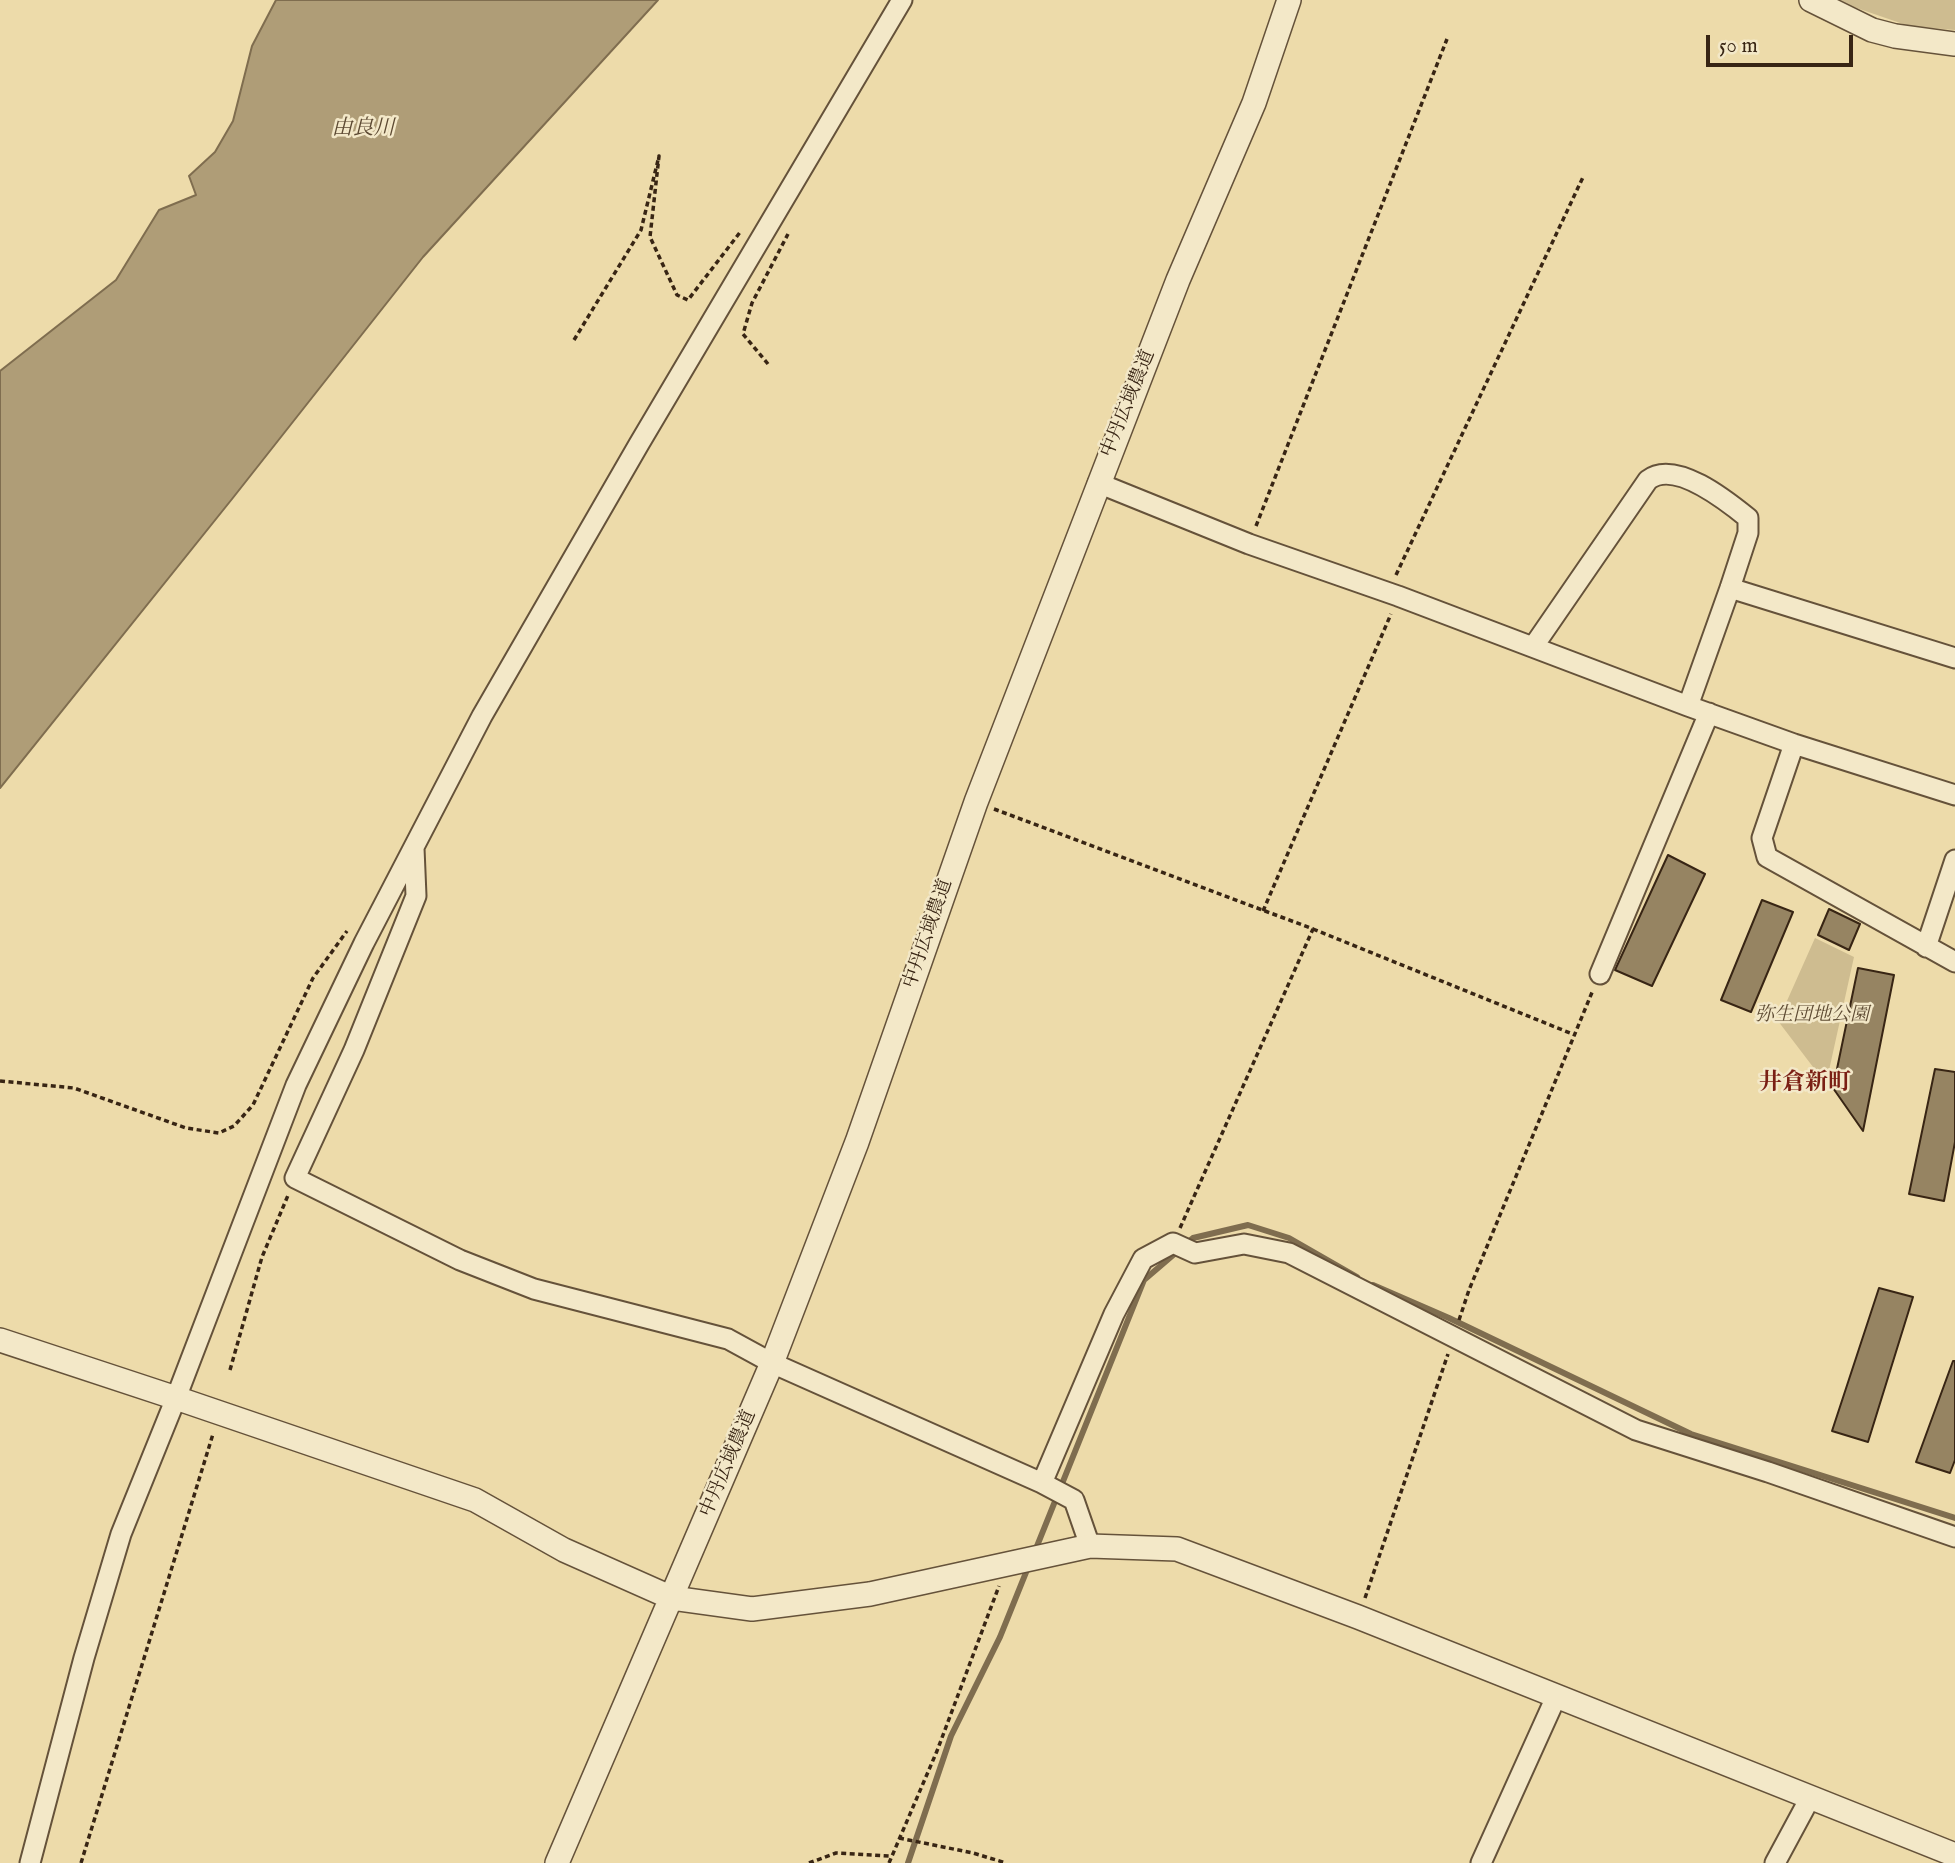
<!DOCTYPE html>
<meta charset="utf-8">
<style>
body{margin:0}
#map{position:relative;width:1955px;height:1863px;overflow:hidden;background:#eddbaa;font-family:"IM FELL English",serif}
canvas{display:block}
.scale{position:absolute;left:1706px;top:35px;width:147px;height:32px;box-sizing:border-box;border:4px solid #382514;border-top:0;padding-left:9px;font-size:21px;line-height:24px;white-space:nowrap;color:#382514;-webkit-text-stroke:5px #f3e8c8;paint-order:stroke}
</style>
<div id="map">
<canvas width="1955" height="1863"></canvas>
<div class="scale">50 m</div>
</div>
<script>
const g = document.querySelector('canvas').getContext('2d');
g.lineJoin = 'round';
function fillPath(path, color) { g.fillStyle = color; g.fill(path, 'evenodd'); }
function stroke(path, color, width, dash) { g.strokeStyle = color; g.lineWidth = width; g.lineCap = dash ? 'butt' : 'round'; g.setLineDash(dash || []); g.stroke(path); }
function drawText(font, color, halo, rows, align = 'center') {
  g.font = font + ' "IM FELL English","Noto Serif JP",serif'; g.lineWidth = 5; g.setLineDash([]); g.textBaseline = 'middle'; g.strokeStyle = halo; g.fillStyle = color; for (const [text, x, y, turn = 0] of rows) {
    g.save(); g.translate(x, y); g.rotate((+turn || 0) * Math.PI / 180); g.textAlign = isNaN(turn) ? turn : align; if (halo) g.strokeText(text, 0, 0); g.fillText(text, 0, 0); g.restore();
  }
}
const green = new Path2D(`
 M 1839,0 L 1955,0 L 1955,30 L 1909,26 L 1848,5 Z
 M 1815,938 L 1854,957 L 1826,1084 L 1778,1021 Z`);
const water = new Path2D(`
 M 276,0 L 658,0 L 423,257 L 232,499 L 0,788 L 0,371 L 116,280 L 159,210 L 196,195 L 189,176 L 215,152 L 233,121 L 252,46 Z`);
const stream = new Path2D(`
 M 1373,1285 L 1449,1318 L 1691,1434 L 1955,1518
 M 1035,1551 L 1144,1280 L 1193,1238 L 1248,1225 L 1289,1238 L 1357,1277
 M 908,1863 L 951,1736 L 1000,1637 L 1029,1565`);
const building = new Path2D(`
 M 1668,855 L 1705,874 L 1652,986 L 1615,970 Z
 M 1762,900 L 1793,912 L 1751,1012 L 1721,1000 Z
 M 1829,909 L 1860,924 L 1849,950 L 1818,935 Z
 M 1858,968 L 1894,975 L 1863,1131 L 1833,1088 Z
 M 1935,1069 L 1955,1072 L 1955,1142 L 1944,1201 L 1909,1194 Z
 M 1879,1288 L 1913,1297 L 1868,1442 L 1832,1431 Z
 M 1953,1361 L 1955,1361 L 1955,1460 L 1950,1473 L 1916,1462 Z`);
const path = new Path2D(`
 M 574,340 L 641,230 L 659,156 L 650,237 L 677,295 L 688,300 L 741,231
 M 768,364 L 743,334 L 752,303 L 788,234
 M 1256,526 L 1447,39
 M 1396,575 L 1584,175
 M 994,809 L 1313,929 L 1180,1228
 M 1263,911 L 1391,614
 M 1313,929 L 1575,1035
 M 0,1081 L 74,1088 L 186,1128 L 219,1133 L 234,1126 L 253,1105 L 313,978 L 347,931
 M 1459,1320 L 1469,1290 L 1593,990
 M 230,1370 L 262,1257 L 289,1193
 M 1365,1598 L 1448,1354
 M 899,1838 L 973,1853 L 1006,1863
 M 81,1863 L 213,1434
 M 809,1863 L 836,1853 L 890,1856
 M 889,1863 L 937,1751 L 999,1586`);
const minor = new Path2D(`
 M 1098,483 L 1249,544 L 1398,596 L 1688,706 L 1794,744 L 1955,795
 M 1730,588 L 1955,658
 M 1533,647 L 1648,480 C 1675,459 1727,501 1748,518 L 1748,533 L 1730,588 L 1688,706
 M 1794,744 L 1762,838 L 1767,857 L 1955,962
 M 414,848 L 416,896 L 354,1050 L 295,1178 L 460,1260 L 534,1289 L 728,1339 L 772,1363 L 1042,1483 L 1074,1500 L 1090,1546
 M 1926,947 L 1955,860
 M 1600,974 L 1709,713
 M 1042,1483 L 1114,1314 L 1143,1259 L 1173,1243 L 1195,1253 L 1244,1244 L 1289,1253 L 1636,1430 L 1768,1472 L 1955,1537
 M 30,1863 L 84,1658 L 121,1534 L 176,1398 L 296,1085 L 364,943 L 482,716 L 639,444 L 902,0
 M 1481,1863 L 1556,1697
 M 1775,1863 L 1810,1798`);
const tertiary = new Path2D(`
 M 1811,0 L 1872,30 L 1895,36 L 1955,44
 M 0,1340 L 176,1398 L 475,1500 L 564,1550 L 672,1598 L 752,1609 L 870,1594 L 1090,1546 L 1177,1549 L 1358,1617 L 1955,1855
 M 557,1863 L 772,1363 L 857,1142 L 976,802 L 1178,280 L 1254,103 L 1289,0`);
const streetNames = [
 ["中丹広域農道",1129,404,-68],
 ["中丹広域農道",929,934,-71],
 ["中丹広域農道",729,1464,-67]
];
const parkNames = [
 ["弥生団地公園",1812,1016]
];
const waterNames = [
 ["由良川",363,130]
];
const quarterNames = [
 ["井倉新町",1805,1084]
];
fillPath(green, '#cebc90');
fillPath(water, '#af9d77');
stroke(water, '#7f6d4f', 2);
stroke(stream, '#7f6d4f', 6);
fillPath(building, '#968462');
stroke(building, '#382514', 2);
stroke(minor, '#65523a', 23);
stroke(tertiary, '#65523a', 26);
stroke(path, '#382514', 3.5, [5, 3.5]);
stroke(minor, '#f3e8c8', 19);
stroke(tertiary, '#f3e8c8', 23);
drawText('19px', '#382514', '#f3e8c8', streetNames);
drawText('italic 19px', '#5e4b33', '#f3e8c8', parkNames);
drawText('italic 21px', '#5c4932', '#f3e8c8', waterNames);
drawText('bold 23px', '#7a1f14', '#f3e8c8', quarterNames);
</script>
